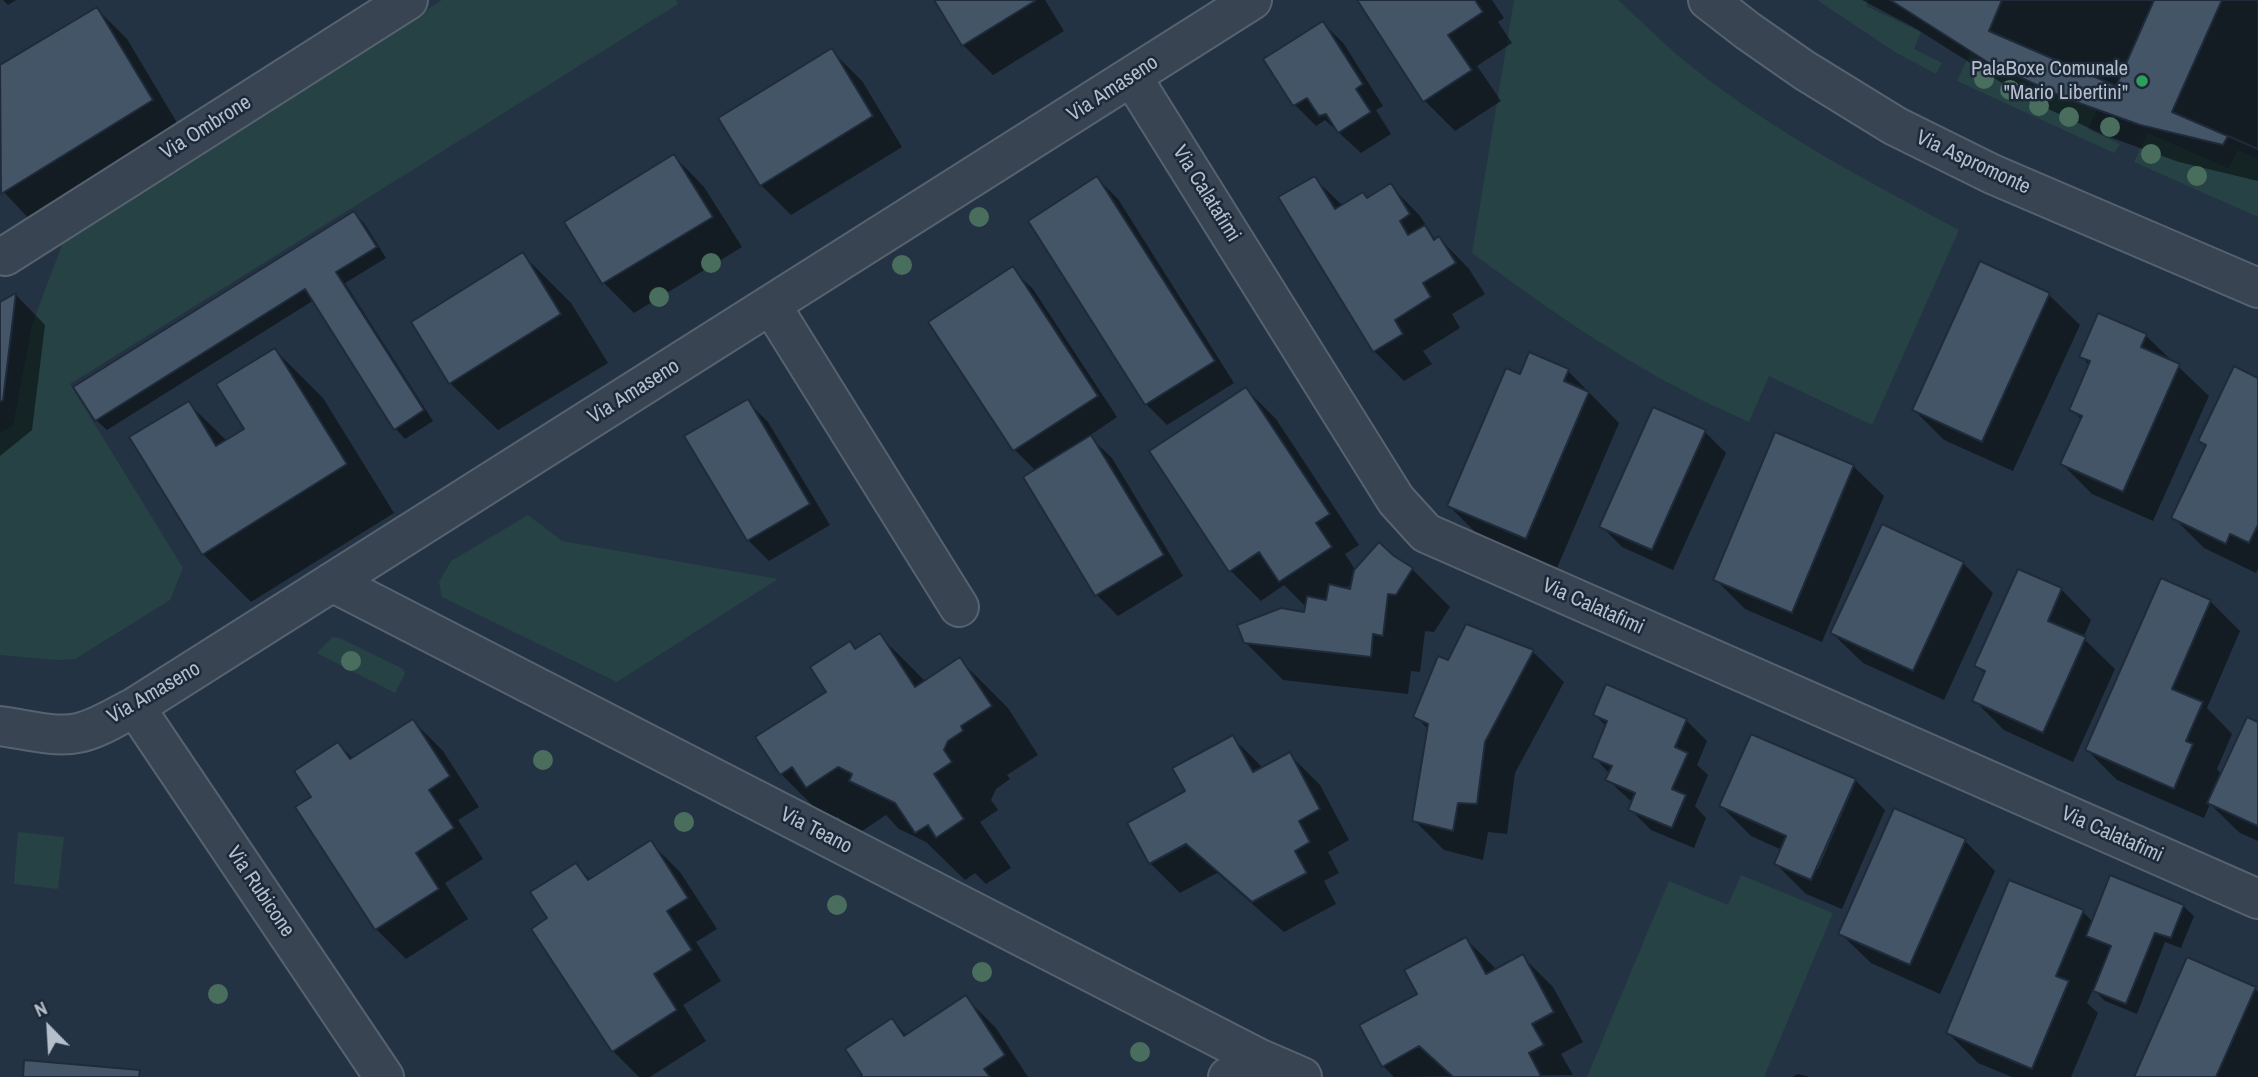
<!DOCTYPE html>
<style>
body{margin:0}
#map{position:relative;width:2258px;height:1077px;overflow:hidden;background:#243343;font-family:"Archivo Narrow",sans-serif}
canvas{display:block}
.north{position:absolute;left:14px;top:993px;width:70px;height:70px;-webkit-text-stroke:5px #1d2938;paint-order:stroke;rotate:336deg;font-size:19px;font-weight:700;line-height:28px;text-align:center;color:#b5bfcc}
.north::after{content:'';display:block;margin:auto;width:24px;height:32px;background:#b5bfcc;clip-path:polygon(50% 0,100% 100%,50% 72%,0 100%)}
</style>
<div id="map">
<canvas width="2258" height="1077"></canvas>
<div class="north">N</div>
</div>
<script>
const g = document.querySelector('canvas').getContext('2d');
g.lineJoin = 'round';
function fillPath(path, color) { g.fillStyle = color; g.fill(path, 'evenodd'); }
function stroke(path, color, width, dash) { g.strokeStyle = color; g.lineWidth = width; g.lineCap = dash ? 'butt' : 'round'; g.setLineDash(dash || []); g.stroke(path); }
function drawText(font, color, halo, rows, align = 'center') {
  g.font = font + ' "Archivo Narrow",sans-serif'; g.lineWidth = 5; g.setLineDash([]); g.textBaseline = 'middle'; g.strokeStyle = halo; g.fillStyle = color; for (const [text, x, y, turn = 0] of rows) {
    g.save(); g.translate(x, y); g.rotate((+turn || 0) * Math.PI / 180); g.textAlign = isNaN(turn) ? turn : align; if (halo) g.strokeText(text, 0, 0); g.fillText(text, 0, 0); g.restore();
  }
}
const green = new Path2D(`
 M 442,0 L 676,0 L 678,4 L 70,384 L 183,568 L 170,600 L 75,659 L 57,660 L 0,655 L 0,433 L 13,425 L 32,325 L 63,242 Z
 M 1514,0 L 1618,0 C 1638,18 1657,37 1677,55 C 1763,126 1861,178 1959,230 L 1872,425 L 1769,376 L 1749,422 C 1728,412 1706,403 1686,392 C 1610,353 1540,303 1472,253 Z
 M 1817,0 L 1869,0 L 1866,6 L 1921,32 L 1914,49 L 1942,63 L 1936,74 L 1895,52 Z
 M 1971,51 C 2010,76 2054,94 2097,110 L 2088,129 L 2120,144 L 2114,153 L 1957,81 Z
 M 2148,133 L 2228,168 L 2238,150 L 2258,159 L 2258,217 L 2134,162 Z
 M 528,515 L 562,541 L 778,579 L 617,682 L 442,597 L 439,582 L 451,561 Z
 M 333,637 L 340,638 L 403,669 L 405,674 L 395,693 L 317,653 Z
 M 18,832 L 64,837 L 58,889 L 14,884 Z
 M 1741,875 L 1833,913 L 1764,1077 L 1587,1077 L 1669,881 L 1728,905 Z`);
const shadow = new Path2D(`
 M 3,0 L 16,0 L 8,5 Z
 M 936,0 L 1045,0 L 1064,31 L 993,75 L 963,45 Z
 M 1359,0 L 1492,0 L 1504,18 L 1498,22 L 1512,43 L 1477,66 L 1501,101 L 1455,131 L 1425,101 Z
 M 1862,0 L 2258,0 L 2258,181 L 2179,162 L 2104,135 L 2029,100 L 1915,28 Z
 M 97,9 L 127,39 L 182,131 L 33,223 L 0,188 L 0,67 Z
 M 1323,23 L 1344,44 L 1383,106 L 1376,110 L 1391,134 L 1361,153 L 1325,120 L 1316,126 L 1295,105 L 1266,60 Z
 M 831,50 L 862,81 L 902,147 L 791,215 L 761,185 Z
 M 674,156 L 704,187 L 742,247 L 634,313 L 604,283 L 566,222 Z
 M 1097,178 L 1118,199 L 1234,383 L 1167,425 L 1146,404 Z
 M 1314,178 L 1343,206 L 1368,199 L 1390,185 L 1420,216 L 1433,236 L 1437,240 L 1439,238 L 1469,269 L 1485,294 L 1452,314 L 1460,328 L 1423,351 L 1432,364 L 1404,381 L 1374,351 Z
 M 354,213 L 364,223 L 386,258 L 345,283 L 433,421 L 405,439 L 395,428 L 314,300 L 107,430 L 96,420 Z
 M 523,255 L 571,303 L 608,363 L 498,430 L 450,383 Z
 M 1012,269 L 1033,289 L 1117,417 L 1089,436 L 1112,458 L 1183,576 L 1118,616 L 1097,595 L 1025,477 L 1036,471 L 1015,450 Z
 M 16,295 L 45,325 L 32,430 L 0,456 L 0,304 Z
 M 2049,295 L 2080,325 L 2013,471 L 1944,440 L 1914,410 Z
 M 2146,336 L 2209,396 L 2153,521 L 2092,494 L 2062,464 L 2082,420 L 2071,409 L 2090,366 L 2081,356 Z
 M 275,350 L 323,398 L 394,513 L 251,602 L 203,554 L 188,403 L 227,441 L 246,429 Z
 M 1530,355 L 1568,371 L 1619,423 L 1557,568 L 1479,536 L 1449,506 L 1521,376 Z
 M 2258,379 L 2258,569 L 2256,573 L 2204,548 L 2173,517 L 2207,447 L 2200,440 Z
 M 1246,389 L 1276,419 L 1359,545 L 1345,554 L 1356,571 L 1393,558 L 1412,569 L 1450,607 L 1434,632 L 1425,631 L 1420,672 L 1411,671 L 1408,694 L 1283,680 L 1245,642 L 1305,614 L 1306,607 L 1284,585 L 1261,601 L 1231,571 ZM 1353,584 L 1352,591 L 1344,589 Z
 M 747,401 L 768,422 L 830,525 L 769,561 L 748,540 L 686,437 Z
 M 1705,432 L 1726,453 L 1673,570 L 1622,547 L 1601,526 Z
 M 1853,466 L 1884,496 L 1822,642 L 1745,609 L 1715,579 Z
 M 1963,563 L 1993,593 L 1944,700 L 1863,663 L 1832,633 Z
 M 2061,589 L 2091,620 L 2083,638 L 2115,669 L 2073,762 L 2004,730 L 1974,700 L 1985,674 L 1976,666 Z
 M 2210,601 L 2240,631 L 2207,708 L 2232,734 L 2217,769 L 2222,775 L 2258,724 L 2258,841 L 2240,833 L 2210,804 L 2204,818 L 2117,780 L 2087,750 Z
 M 1467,626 L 1533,652 L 1564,682 L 1515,773 L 1507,834 L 1488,832 L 1483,860 L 1444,850 L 1414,820 L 1429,730 L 1415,716 L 1449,662 Z
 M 880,636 L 926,682 L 960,660 L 1008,708 L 1038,755 L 1007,775 L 1010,779 L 996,789 L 991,800 L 998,810 L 980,822 L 1011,868 L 986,884 L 975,873 L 965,880 L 926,842 L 899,829 L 886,815 L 856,835 L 838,817 L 829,822 L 781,774 L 828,692 L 850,643 L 857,650 Z
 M 1595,715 L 1686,720 L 1707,741 L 1697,765 L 1708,775 L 1695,806 L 1706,818 L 1694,848 L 1651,830 L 1630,809 L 1633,803 L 1608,780 L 1610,774 L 1594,757 L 1607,727 Z
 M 413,721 L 443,751 L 479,807 L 458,820 L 483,859 L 445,883 L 468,919 L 406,959 L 376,929 L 313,797 L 338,744 L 354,759 Z
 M 1232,737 L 1264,769 L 1290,755 L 1320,785 L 1349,840 L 1328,852 L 1339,873 L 1324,881 L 1336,904 L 1284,932 L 1217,873 L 1180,893 L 1150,863 Z
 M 1855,780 L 1885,810 L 1842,909 L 1806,894 L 1776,864 L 1782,850 L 1751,836 L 1721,806 ZM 1851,785 L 1854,786 L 1818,869 L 1815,867 Z
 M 1965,841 L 1995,871 L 1940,994 L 1871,963 L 1840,933 Z
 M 650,842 L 680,872 L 717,929 L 696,942 L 721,981 L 683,1005 L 706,1041 L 650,1077 L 639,1077 L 613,1051 L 576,865 L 591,880 Z
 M 2183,906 L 2194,916 L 2181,948 L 2165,942 L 2137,1014 L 2105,1001 L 2093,989 L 2087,1003 L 2098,1013 L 2071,1077 L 2012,1077 L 1978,1063 L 1948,1033 L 2083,912 L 2093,922 Z
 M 1466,939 L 1497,970 L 1523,957 L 1553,987 L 1583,1042 L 1561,1054 L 1573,1075 L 1394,1077 L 1383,1066 L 1420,994 Z
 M 2255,989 L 2258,992 L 2258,1077 L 2136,1077 Z
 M 966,998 L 996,1028 L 1028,1077 L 863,1077 L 892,1020 L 907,1036 Z
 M 1798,1074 L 1810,1077 L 1792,1077 Z`);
const building = new Path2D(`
 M 934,0 L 1035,0 L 1035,1 L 962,46 Z
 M 1357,0 L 1475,0 L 1483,12 L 1448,35 L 1472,70 L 1423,102 Z
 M 1890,0 L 2258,0 L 2258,149 L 2228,136 L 2223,145 L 2140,125 L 2065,98 L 1989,63 Z
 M 2002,0 L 2154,0 L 2116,86 L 1989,31 Z
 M 2222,0 L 2258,0 L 2258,149 L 2172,112 Z
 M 97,7 L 153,100 L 1,194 L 0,65 Z
 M 1323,21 L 1363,84 L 1356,89 L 1371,112 L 1338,133 L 1326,114 L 1319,116 L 1307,98 L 1293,106 L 1263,59 Z
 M 832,48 L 873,116 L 760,186 L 718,118 Z
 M 674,154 L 713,217 L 602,284 L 564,222 Z
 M 1097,176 L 1215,361 L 1145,405 L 1028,221 Z
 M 1315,176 L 1335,209 L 1363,192 L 1367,198 L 1391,183 L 1410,214 L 1400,221 L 1408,235 L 1425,225 L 1434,240 L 1439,236 L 1456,263 L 1423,283 L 1431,297 L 1395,320 L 1403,334 L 1373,352 L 1278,197 Z
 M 354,211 L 377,247 L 336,272 L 424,410 L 394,430 L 305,289 L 95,421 L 73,387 Z
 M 523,252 L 561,314 L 449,384 L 411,322 Z
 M 1980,261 L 2050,293 L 1982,442 L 1912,410 Z
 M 1013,266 L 1098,396 L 1013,451 L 928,322 Z
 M 16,293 L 3,400 L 0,402 L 0,302 Z
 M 2098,313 L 2147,334 L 2141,347 L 2180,364 L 2123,492 L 2060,464 L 2082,416 L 2069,410 L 2090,361 L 2079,357 Z
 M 275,348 L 347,464 L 202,555 L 129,437 L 189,401 L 216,446 L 244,429 L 216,384 Z
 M 1529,352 L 1569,369 L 1564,381 L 1589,392 L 1526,539 L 1447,506 L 1506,368 L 1520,374 Z
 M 2234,366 L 2258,378 L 2258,525 L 2249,543 L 2230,534 L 2226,544 L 2171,518 L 2206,445 L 2198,441 Z
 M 1246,387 L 1330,514 L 1316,523 L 1332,547 L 1279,582 L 1259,552 L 1229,572 L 1149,451 Z
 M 748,399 L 810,504 L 747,541 L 684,436 Z
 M 1653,407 L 1706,430 L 1652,550 L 1599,527 Z
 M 1775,432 L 1854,465 L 1792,613 L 1713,580 Z
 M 1091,435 L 1164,555 L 1095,596 L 1023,477 Z
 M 1882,524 L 1964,562 L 1913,671 L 1830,633 Z
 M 1379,542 L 1394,556 L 1413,568 L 1396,595 L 1388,594 L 1383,636 L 1373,634 L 1371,657 L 1244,643 L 1237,625 L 1281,608 L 1304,612 L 1307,596 L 1326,600 L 1329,584 L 1350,589 L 1354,570 Z
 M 2018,569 L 2062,588 L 2048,621 L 2086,637 L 2043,733 L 1972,701 L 1985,671 L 1974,666 Z
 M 2161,578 L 2211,600 L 2172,689 L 2203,702 L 2186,741 L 2193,744 L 2174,789 L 2085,750 Z
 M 1466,624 L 1534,650 L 1485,742 L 1477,804 L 1458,803 L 1453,831 L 1412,821 L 1428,724 L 1413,717 L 1438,656 L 1448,660 Z
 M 880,633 L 915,687 L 960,657 L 992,706 L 961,726 L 963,731 L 948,741 L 944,750 L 952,762 L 934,774 L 964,819 L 936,838 L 928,825 L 915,833 L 895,803 L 849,781 L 852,774 L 838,767 L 806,788 L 792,767 L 780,775 L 755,737 L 826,692 L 810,667 L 850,641 L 855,649 Z
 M 1606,684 L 1687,719 L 1675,747 L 1688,753 L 1672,789 L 1686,795 L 1672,828 L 1628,810 L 1635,793 L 1605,780 L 1612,766 L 1592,758 L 1607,721 L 1593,715 Z
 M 2247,717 L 2258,722 L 2258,826 L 2207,803 Z
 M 413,719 L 450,776 L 429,790 L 454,828 L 416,853 L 439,889 L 375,930 L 295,807 L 311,797 L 294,771 L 338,742 L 350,759 Z
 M 1751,734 L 1856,779 L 1811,880 L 1774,864 L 1786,836 L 1719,806 Z
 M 1233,735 L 1253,772 L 1290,752 L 1320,809 L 1299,821 L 1310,842 L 1295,851 L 1307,873 L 1252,902 L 1186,844 L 1149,864 L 1127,823 L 1185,791 L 1172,768 Z
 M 1894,808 L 1966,839 L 1910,965 L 1838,934 Z
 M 651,840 L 688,898 L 667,911 L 692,950 L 654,974 L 677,1010 L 612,1052 L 531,929 L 547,918 L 530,892 L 576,863 L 588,880 Z
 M 2110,875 L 2184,905 L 2171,938 L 2155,933 L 2126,1004 L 2093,991 L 2111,946 L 2086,936 Z
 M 2009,880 L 2084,910 L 2056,976 L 2069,981 L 2032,1069 L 1946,1033 Z
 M 1466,937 L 1486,974 L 1523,954 L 1554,1012 L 1532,1024 L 1544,1045 L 1529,1053 L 1541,1076 L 1538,1077 L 1453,1077 L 1419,1046 L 1382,1067 L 1359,1025 L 1417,994 L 1404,970 Z
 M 2187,957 L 2256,987 L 2216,1077 L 2134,1077 Z
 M 966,995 L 1005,1055 L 984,1069 L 990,1077 L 859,1077 L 862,1075 L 845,1049 L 892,1018 L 904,1036 Z
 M 24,1060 L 140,1070 L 139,1077 L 23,1077 Z`);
const street = new Path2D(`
 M 1708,0 L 1748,31 L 1804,70 L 1895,126 L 1992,174 L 2258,288
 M 1132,77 L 1396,500 L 1426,533 L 2258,899
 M 5,256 L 408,0
 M 771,305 L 959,607
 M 332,582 L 1258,1058 L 1302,1077
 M 135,707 L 384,1077
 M 0,726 C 24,729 54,738 78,733 C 98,729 117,716 135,707 L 1252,0
 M 1228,1077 L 1258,1058`);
const trees = [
 [1984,79],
 [2010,90],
 [2039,106],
 [2069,117],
 [2110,127],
 [2151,154],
 [2197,176],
 [979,217],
 [711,263],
 [902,265],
 [659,297],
 [351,661],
 [543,760],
 [684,822],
 [837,905],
 [982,972],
 [218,994],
 [1140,1052]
];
const markers = [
 [2142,81,7,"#2e9e5b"]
];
const poiNames = [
 ["PalaBoxe Comunale",2128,69],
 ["\"Mario Libertini\"",2128,93]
];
const streetNames = [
 ["Via Amaseno",1113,89,-33],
 ["Via Ombrone",206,128,-32],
 ["Via Aspromonte",1973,163,25],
 ["Via Calatafimi",1206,194,58],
 ["Via Amaseno",634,392,-32],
 ["Via Calatafimi",1593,607,24],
 ["Via Amaseno",154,693,-30],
 ["Via Teano",816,831,27],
 ["Via Calatafimi",2112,835,24],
 ["Via Rubicone",260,892,56]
];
fillPath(green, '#264244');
fillPath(shadow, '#0007');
fillPath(building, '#445567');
stroke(building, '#1f2b3a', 2);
stroke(street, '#56626f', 42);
stroke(street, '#384452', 38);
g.fillStyle = '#4a6e5e';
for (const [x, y] of trees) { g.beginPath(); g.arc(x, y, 10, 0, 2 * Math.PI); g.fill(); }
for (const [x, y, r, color] of markers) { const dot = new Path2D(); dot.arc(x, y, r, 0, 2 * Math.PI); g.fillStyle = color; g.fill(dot); stroke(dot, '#1d2938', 2.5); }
drawText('21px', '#b5bfcc', '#1d2938', poiNames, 'right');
drawText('21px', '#b5bfcc', '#1d2938', streetNames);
</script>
